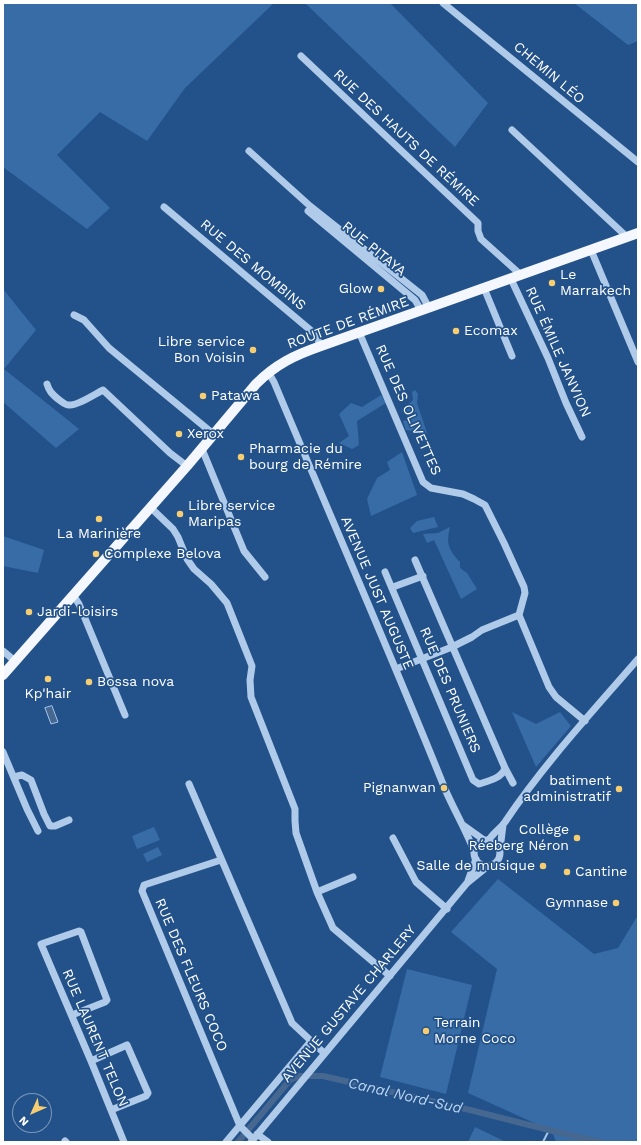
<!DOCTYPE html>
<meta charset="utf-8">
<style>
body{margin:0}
#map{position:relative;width:641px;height:1145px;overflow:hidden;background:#23528a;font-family:"Work Sans",sans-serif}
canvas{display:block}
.frame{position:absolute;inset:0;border:4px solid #fff;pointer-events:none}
.north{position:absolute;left:12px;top:1093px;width:40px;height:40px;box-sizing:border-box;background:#23528a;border:1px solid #7b97b9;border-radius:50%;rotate:225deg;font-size:11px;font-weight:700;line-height:16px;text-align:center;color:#fff}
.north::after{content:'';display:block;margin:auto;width:14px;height:18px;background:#f6cd72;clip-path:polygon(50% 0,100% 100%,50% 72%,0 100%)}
</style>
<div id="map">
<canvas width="641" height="1145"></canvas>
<div class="frame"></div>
<div class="north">N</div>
</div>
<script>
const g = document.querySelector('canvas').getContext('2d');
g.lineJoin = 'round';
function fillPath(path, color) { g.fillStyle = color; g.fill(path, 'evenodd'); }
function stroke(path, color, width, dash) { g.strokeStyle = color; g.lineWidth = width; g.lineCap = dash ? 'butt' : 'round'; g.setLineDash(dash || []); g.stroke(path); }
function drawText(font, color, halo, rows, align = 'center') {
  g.font = font + ' "Work Sans",sans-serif'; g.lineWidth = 3.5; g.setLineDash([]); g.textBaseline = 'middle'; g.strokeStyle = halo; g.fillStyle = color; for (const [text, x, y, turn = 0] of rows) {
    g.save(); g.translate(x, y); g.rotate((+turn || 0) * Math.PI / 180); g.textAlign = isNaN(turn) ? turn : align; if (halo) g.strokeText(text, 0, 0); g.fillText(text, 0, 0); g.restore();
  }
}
const green = new Path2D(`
 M 3,3 L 274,3 L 185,88 L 147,141 L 100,112 L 57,155 L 110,208 L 87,229 L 3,167 Z
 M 305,3 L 390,3 L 488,103 L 455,147 Z
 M 574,3 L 638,3 L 638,41 L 628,45 Z
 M 3,289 L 36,330 L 4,369 L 79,429 L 56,448 L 3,402 Z
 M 415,390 L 418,394 L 417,403 L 427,433 L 406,430 L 403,421 L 411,419 L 401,411 L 413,400 L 412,392 Z
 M 381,395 L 386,403 L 357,421 L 359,445 L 352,449 L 339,443 L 349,436 L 339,414 L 351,403 L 362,407 Z
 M 402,452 L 417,495 L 371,516 L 367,499 L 377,478 L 390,470 L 387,462 Z
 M 434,517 L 438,527 L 413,533 L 410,528 L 417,521 Z
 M 450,527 C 446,544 448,549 460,562 L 460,568 L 467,573 L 477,589 L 461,599 L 434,540 L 427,543 L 423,534 L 438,533 Z
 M 3,536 L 44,550 L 38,573 L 3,566 Z
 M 512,712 L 536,724 L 560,712 L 571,726 L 536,767 Z
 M 154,827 L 160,840 L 137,849 L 132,836 Z
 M 158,847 L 162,855 L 147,862 L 143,854 Z
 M 498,879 L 594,954 L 618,948 L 638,915 L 638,1142 L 556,1142 L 552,1131 L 468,1093 L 497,969 L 451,932 Z
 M 407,969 L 472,985 L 446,1094 L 380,1077 Z
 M 475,1127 L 506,1142 L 468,1142 Z`);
const water = new Path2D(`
 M 52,706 L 58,722 L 51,724 L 45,708 Z`);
const stream = new Path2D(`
 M 543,1142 L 549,1130`);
const canal = new Path2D(`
 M 238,1142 L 290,1080 L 299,1076 L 323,1076 L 470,1110 L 549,1130 L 600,1142`);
const minor = new Path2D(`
 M 443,3 L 638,162
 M 301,56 L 478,223 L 478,231 L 481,239 L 521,275
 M 512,130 L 627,237
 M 249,151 L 310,206 L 422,295 L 429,308
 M 164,207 L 315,334 L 321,346
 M 308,211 L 415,300 L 421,310
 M 591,250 L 638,362
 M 511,279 L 548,358 L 566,403 L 582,437
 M 484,288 L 512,356
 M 74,315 L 84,320 L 109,348 L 211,432 L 215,433
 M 359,332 L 423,482 L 431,488 L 463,494 L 474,499 L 485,505 L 504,543 L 524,587 L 525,593 L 519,615 L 549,687 L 556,697 L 585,721
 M 268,372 L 274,382 C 331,518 390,652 445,789 C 454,810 466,830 474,851
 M 47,384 C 49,391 52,394 58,399 C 61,401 65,405 69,405 C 77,406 95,394 103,390 L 170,453 L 187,466
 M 202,449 L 244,551 L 265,577
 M 150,507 L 173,529 L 178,537 L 187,559 L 194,569 L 211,584 L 227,603 L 252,666 L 250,680 L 251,697 L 295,809 L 295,821 L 296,833 L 317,892 L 333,928 L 390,976
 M 415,560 L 505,768 L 513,783
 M 385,572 L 473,780 L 479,784 C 489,781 502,778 505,768
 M 393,587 L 423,576
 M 73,595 L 79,604 L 125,715
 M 3,651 L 15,661
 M 396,669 L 452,647 L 472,637 L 482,630 L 519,615
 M 3,752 L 27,809 L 38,831
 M 14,777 L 22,775 L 31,780 L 44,814 L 50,826 L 55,826 L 69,820
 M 189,784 L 292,1023 L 324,1053
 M 463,825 L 484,840
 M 393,838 L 416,882 L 447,909
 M474 853a13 13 0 1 1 26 0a13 13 0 1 1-26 0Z
 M 489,840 C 493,833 500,829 505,822 C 543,765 593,711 638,659
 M 500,849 L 503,825
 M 221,860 L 144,885 L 142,891 L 240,1126 L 253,1139
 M 468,881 L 476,859
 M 317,892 L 353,877
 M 72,1015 L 105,1002 L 107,1000 L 81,932 L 79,931 L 41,944 L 91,1061 L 124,1142
 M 91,1061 L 127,1045 L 148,1093 L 146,1096 L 111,1110
 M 257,1134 L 268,1142
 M 65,1141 L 66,1142
 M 226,1142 L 311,1041
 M 251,1142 L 467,883 L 488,866`);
const major = new Path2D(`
 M 3,675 L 187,466 L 256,384 C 276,364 295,355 321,346 L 638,233`);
const markers = [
 [552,283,4,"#f6cd72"],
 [381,289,4,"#f6cd72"],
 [456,331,4,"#f6cd72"],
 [253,350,4,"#f6cd72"],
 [203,396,4,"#f6cd72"],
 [179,434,4,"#f6cd72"],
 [241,457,4,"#f6cd72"],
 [180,514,4,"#f6cd72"],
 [99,519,4,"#f6cd72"],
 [96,554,4,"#f6cd72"],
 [29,612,4,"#f6cd72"],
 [48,679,4,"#f6cd72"],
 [89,682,4,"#f6cd72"],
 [444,788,4,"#f6cd72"],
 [619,789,4,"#f6cd72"],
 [577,838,4,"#f6cd72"],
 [543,866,4,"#f6cd72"],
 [567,872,4,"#f6cd72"],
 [616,903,4,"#f6cd72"],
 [426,1031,4,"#f6cd72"]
];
const streetNames = [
 ["CHEMIN LÉO",549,73,40],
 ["RUE DES HAUTS DE RÉMIRE",406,138,43],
 ["RUE PITAYA",374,249,39],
 ["RUE DES MOMBINS",253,265,40],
 ["ROUTE DE RÉMIRE",348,323,-20],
 ["RUE ÉMILE JANVION",558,352,66],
 ["RUE DES OLIVETTES",408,410,66],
 ["AVENUE JUST AUGUSTE",377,593,67],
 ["RUE DES PRUNIERS",450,690,67],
 ["RUE DES FLEURS COCO",191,975,67],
 ["AVENUE GUSTAVE CHARLERY",349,1004,-50],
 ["RUE LAURENT TELON",95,1038,67]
];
const poiNames = [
 ["Le",560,275],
 ["Marrakech",560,291],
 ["Glow",373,289,"right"],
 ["Ecomax",464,331],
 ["Libre service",245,342,"right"],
 ["Bon Voisin",245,358,"right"],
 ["Patawa",211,396],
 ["Xerox",187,434],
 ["Pharmacie du",249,449],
 ["bourg de Rémire",249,465],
 ["Libre service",188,506],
 ["Maripas",188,522],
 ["La Marinière",99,534,"center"],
 ["Complexe Belova",104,554],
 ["Jardi-loisirs",37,612],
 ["Bossa nova",97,682],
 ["Kp'hair",48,694,"center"],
 ["batiment",611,781,"right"],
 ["administratif",611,797,"right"],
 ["Pignanwan",436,788,"right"],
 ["Collège",569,830,"right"],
 ["Réeberg Néron",569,846,"right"],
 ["Salle de musique",535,866,"right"],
 ["Cantine",575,872],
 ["Gymnase",608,903,"right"],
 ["Terrain",434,1023],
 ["Morne Coco",434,1039]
];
const waterNames = [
 ["Canal Nord-Sud",405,1096,13]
];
fillPath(green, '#376ca7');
fillPath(water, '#466890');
stroke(water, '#a4c6eb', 1);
stroke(stream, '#a4c6eb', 2);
stroke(canal, '#466890', 6);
stroke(minor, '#b0cbea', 7);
stroke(major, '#f4f8fe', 10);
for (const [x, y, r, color] of markers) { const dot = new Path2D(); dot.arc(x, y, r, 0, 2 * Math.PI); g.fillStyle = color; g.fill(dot); stroke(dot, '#23528a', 1.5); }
drawText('14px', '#fff', '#23528a', streetNames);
drawText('14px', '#fff', '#23528a', poiNames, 'left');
drawText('italic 15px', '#bbd5f1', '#23528a', waterNames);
</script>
